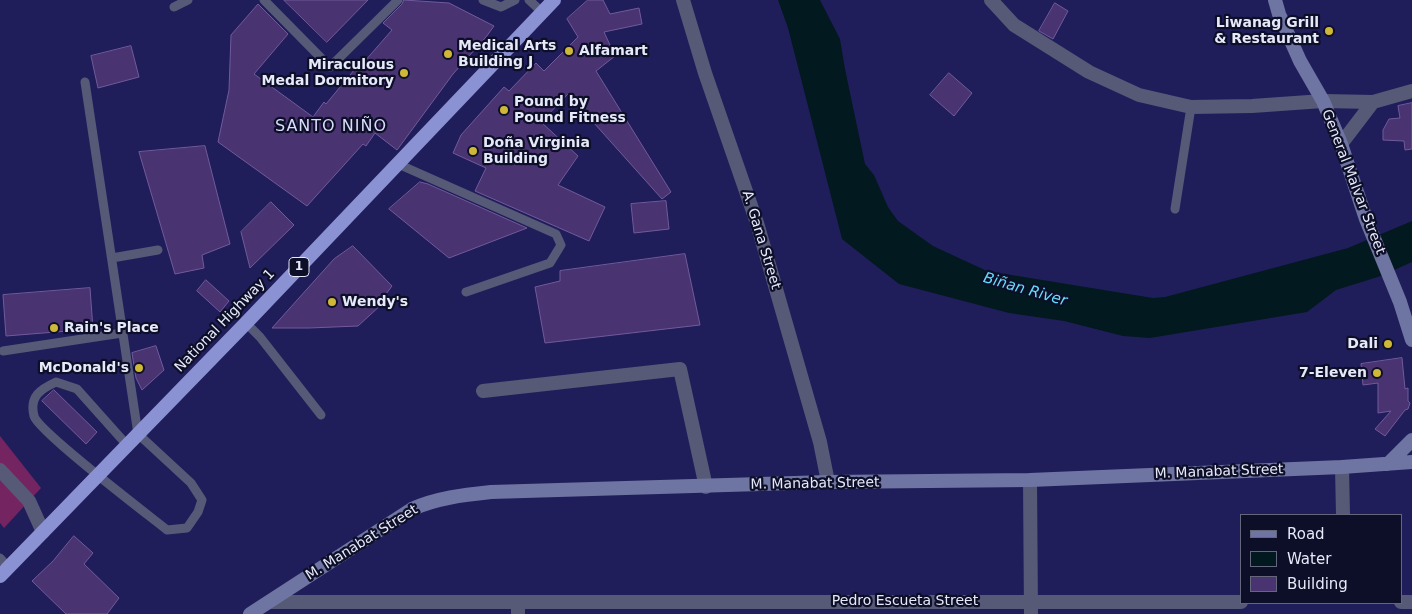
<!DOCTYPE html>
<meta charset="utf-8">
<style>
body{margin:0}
#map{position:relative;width:1412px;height:614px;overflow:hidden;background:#201e5a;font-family:"DejaVu Sans",sans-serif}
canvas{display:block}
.legend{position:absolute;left:1240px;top:514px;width:162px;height:90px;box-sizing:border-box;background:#0d0e28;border:1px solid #64667b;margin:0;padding:6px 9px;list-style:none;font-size:15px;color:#e6e9f8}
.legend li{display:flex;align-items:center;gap:10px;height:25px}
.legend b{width:25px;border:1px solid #64667b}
</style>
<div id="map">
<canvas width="1412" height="614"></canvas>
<ul class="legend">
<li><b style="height:6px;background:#6f75a2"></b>Road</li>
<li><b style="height:14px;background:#021920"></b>Water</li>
<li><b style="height:14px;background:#4a3371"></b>Building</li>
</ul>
</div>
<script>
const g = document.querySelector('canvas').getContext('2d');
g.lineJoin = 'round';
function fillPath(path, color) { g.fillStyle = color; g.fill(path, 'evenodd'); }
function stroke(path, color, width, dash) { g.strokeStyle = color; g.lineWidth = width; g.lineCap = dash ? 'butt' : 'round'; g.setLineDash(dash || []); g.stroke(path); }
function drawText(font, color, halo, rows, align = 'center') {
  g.font = font + ' "DejaVu Sans",sans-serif'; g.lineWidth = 4.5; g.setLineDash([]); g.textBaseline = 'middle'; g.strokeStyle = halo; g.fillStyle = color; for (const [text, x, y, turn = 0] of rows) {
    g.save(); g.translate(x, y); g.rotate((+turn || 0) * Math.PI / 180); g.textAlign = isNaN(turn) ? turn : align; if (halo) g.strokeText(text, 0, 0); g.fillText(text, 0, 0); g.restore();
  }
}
const green = new Path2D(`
 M 0,436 L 41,488 L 4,528 L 0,523 Z`);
const water = new Path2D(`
 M 778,0 L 820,0 L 840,39 L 845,69 L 865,164 L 874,175 L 888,207 L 898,221 L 933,246 L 987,271 L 1153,298 L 1165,297 L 1348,248 L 1412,221 L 1412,262 L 1381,276 L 1336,290 L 1307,312 L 1150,338 L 1123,336 L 1064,321 L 1009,313 L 899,284 L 842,239 L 788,28 Z`);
const building = new Path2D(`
 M 284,0 L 368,0 L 327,42 Z
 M 404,0 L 449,3 L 494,26 L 486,37 L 453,74 L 397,150 L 375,133 L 366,146 L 363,144 L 307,206 L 218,142 L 229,90 L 231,35 L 258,4 L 288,34 L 254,74 L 313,117 L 324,102 L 326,104 L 355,69 L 357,70 L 392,30 L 383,23 L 402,4 Z
 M 588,0 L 603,0 L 610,14 L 639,8 L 642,24 L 604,32 L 615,56 L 596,71 L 671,192 L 662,199 L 568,94 L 541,122 L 578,156 L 558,185 L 605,207 L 589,241 L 475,191 L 486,168 L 453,153 L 461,135 L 504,87 L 509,91 L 536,63 L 544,71 L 578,37 L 567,19 Z
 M 1055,3 L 1068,11 L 1053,39 L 1039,31 Z
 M 131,46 L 139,77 L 98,88 L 91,56 Z
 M 949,73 L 972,93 L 954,116 L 930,95 Z
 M 1412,103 L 1412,149 L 1405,150 L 1404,141 L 1383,140 L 1383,130 L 1389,119 L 1400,118 L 1398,106 Z
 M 205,146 L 230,244 L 202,255 L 204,268 L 175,274 L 139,152 Z
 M 420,182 L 428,184 L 527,228 L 449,258 L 389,209 Z
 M 666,201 L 669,229 L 634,233 L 631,204 Z
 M 271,202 L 294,225 L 250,268 L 241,232 Z
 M 353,246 L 392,286 L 380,302 L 382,304 L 358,326 L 309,328 L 272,328 L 334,259 Z
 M 685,254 L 700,325 L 545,343 L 535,287 L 560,281 L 560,271 Z
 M 206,280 L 229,301 L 220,312 L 197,291 Z
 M 90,288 L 93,329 L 6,336 L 3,295 Z
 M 156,346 L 164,370 L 142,390 L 136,378 L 132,353 Z
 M 1402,358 L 1405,389 L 1408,388 L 1408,401 L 1410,403 L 1408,409 L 1405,410 L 1385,436 L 1375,429 L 1391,411 L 1378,413 L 1378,383 L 1363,385 L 1361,364 Z
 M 54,390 L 97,432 L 86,444 L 42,401 Z
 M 74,536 L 93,553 L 84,564 L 119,598 L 107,614 L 66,614 L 32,581 L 53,561 Z`);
const service = new Path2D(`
 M 264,0 L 330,67 L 398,0
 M 483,0 L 501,7 L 515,0
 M 529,0 L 542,12
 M 174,7 L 188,0
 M 85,82 L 138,434 L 191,483 L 202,500 L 198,512 L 187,528 L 167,530 C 147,514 38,431 34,416 C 29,396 41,389 56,382 L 77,389 L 127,445
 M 398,164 L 556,234 L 561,245 L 550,263 L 466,292
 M 1175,209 L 1191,107
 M 112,258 L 158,250
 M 246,323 L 260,337 L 321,415
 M 3,351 L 122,333
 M 0,558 L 8,567`);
const minor = new Path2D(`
 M 683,0 L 705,73 L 757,223 L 820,442 L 828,482
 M 483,391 L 680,369 L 706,487
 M 1342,467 L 1343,515
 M 0,470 L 29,501 L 43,532
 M 1030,480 L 1031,614
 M 518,614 L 518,602`);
const tertiary = new Path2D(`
 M 991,0 L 1014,25 L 1089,72 L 1139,95 L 1191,107 L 1252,106 L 1323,101 L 1373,102 L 1412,91
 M 1341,144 L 1373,102
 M 270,602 L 1241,602
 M 1401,602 L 1412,602`);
const secondary = new Path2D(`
 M 1275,0 L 1279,14 L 1300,61 L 1323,101 L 1341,144 L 1366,219 L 1400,302 L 1412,340
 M 1388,464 L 1412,440
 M 250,614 L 412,509 C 437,498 463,495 491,492 L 828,482 L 1030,480 L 1342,467 L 1412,462`);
const trunk = new Path2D(`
 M 0,576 L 246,323 L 554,0`);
const markers = [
 [1329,31,5,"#cfb837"],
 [569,51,5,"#cfb837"],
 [448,54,5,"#cfb837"],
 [404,73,5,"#cfb837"],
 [504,110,5,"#cfb837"],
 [473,151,5,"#cfb837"],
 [332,302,5,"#cfb837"],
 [54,328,5,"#cfb837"],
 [1388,344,5,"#cfb837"],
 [139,368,5,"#cfb837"],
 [1377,373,5,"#cfb837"]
];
const shields = [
 [299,267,20]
];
const shieldNames = [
 ["1",299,267]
];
const poiNames = [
 ["Liwanag Grill",1319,23,"right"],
 ["& Restaurant",1319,39,"right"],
 ["Medical Arts",458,46],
 ["Building J",458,62],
 ["Alfamart",579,51],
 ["Miraculous",394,65,"right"],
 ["Medal Dormitory",394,81,"right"],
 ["Pound by",514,102],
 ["Pound Fitness",514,118],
 ["Doña Virginia",483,143],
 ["Building",483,159],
 ["Wendy's",342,302],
 ["Rain's Place",64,328],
 ["Dali",1378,344,"right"],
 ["McDonald's",129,368,"right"],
 ["7-Eleven",1367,373,"right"]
];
const streetNames = [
 ["General Malvar Street",1353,182,69],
 ["A. Gana Street",761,240,73],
 ["National Highway 1",225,321,-46],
 ["M. Manabat Street",1219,472,-2],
 ["M. Manabat Street",815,484,-1],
 ["M. Manabat Street",362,543,-32],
 ["Pedro Escueta Street",905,601]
];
const waterNames = [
 ["Biñan River",1025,290,16]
];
const quarterNames = [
 ["SANTO NIÑO",331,127]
];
fillPath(green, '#752462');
fillPath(water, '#021920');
fillPath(building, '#4a3371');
stroke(building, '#715a9c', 1);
stroke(service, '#565a77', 9);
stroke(minor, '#565a77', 14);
stroke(tertiary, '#565a77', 14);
stroke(secondary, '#6f75a2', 14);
stroke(trunk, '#8b92d4', 14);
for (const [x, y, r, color] of markers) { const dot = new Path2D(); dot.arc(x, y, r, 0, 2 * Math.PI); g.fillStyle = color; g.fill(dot); stroke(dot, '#0d0e28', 2); }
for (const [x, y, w] of shields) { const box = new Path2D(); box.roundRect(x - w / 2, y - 9.5, w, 19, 4); g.fillStyle = '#0d0e28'; g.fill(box); stroke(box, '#e6e9f8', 1); }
drawText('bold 12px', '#e6e9f8', null, shieldNames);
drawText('bold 14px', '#e6e9f8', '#0d0e28', poiNames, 'left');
drawText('14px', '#e6e9f8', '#0d0e28', streetNames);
drawText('italic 15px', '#66dcfd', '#0d0e28', waterNames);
g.letterSpacing = '1px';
drawText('16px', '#d8dcfb', '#0d0e28', quarterNames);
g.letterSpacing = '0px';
</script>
